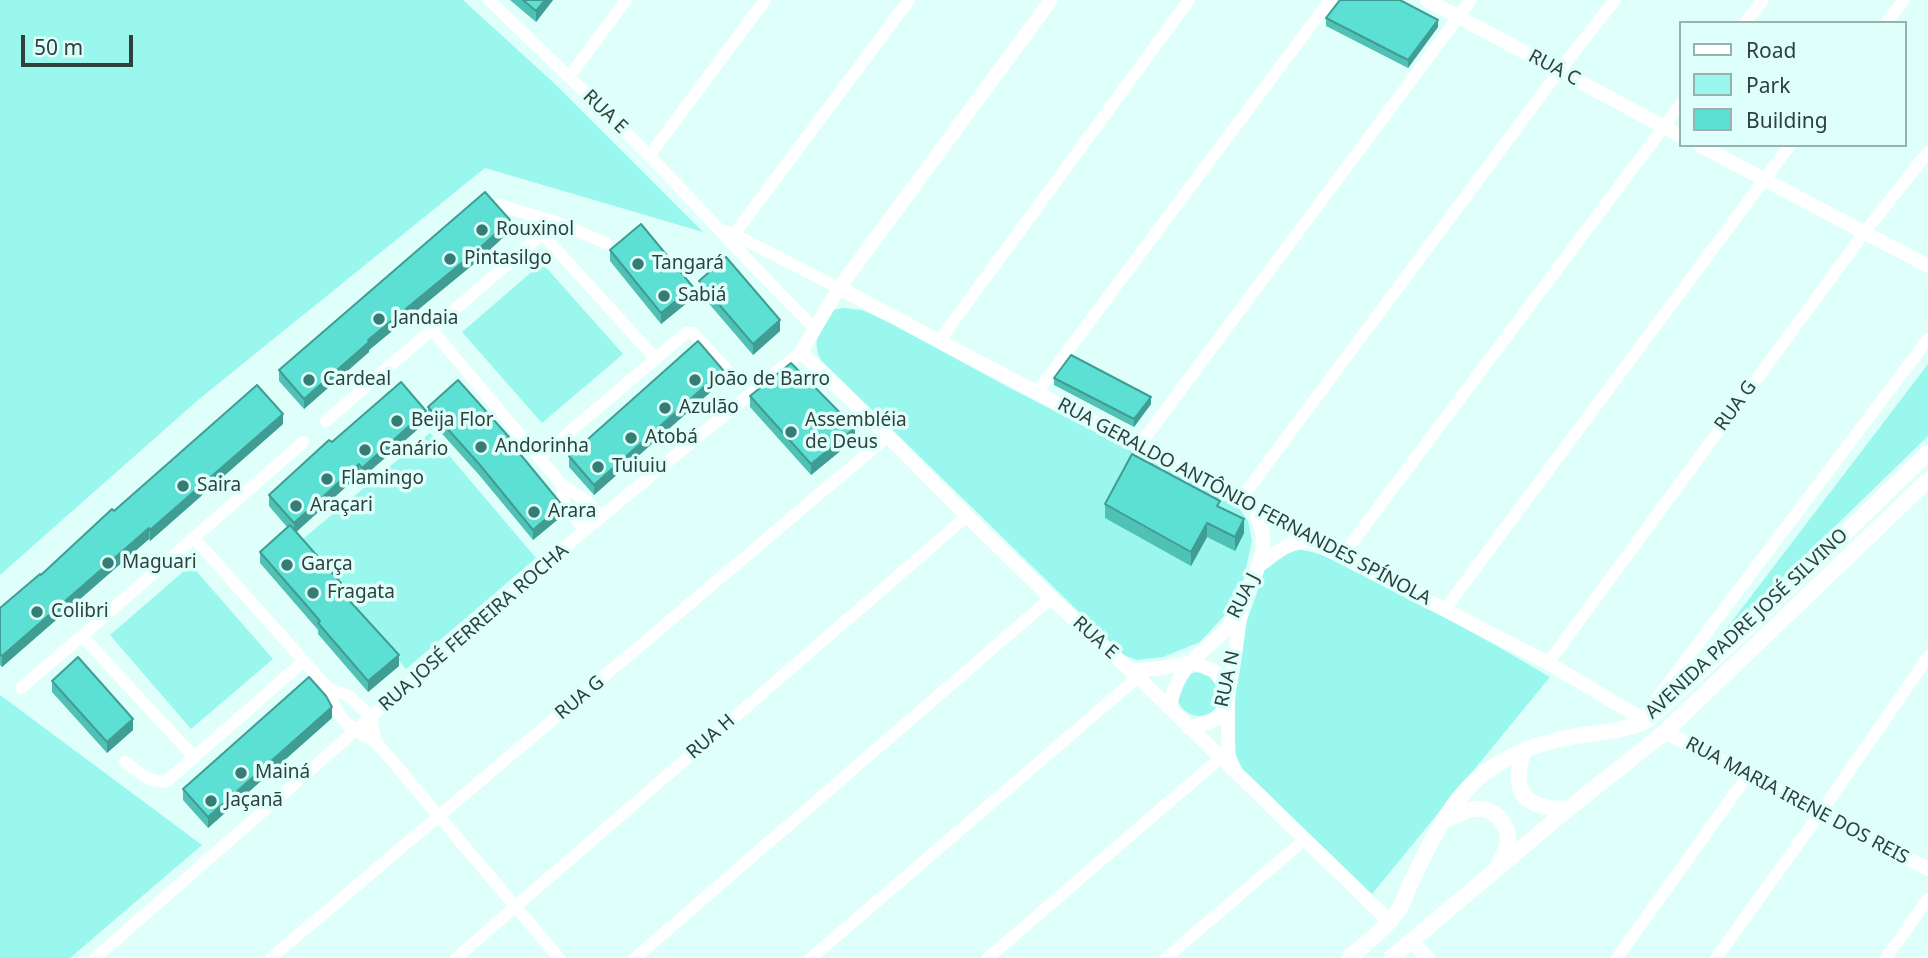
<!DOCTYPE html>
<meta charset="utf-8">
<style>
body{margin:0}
#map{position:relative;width:1928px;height:958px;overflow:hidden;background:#defffa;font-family:"Noto Sans",sans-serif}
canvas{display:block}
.legend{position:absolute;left:1679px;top:21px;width:228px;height:126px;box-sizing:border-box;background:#defffa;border:2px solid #98b3af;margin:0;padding:9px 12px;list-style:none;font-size:21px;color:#2f403e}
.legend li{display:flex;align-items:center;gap:14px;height:35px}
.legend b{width:35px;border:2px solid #98b3af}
.scale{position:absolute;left:21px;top:35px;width:112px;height:32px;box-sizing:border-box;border:4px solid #2f403e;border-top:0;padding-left:9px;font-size:21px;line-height:24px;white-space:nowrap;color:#2f403e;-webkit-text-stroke:5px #defffa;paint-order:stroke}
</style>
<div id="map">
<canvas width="1928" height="958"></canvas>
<ul class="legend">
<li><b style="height:9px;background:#fff"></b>Road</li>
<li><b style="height:19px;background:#9af7ed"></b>Park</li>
<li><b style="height:19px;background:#5ce0d3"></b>Building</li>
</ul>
<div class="scale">50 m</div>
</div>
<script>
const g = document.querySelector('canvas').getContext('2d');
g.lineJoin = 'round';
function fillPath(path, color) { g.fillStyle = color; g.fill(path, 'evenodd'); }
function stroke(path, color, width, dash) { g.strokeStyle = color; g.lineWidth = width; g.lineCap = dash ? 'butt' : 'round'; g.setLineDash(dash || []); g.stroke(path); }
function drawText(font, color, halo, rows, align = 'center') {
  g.font = font + ' "Noto Sans",sans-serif'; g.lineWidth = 7; g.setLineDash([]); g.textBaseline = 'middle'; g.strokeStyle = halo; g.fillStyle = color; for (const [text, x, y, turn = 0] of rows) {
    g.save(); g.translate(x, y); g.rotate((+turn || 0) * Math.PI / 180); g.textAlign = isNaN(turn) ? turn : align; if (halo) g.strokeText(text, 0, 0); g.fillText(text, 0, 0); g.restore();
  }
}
const green = new Path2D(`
 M 0,0 L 463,0 L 554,83 L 703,232 L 485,168 L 198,400 L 0,575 Z
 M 542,263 L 623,354 L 542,423 L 462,332 Z
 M 844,308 L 862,310 L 890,323 L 1006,386 L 1237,505 L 1248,521 L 1252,541 L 1244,578 L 1224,616 L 1200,642 L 1163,657 L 1137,660 L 1123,655 L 821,360 C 810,339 822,328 832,310 Z
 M 1928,364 L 1928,436 L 1717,641 Z
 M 430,433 L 536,558 L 406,669 L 298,543 Z
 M 1295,549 C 1332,553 1366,576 1399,593 C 1450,620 1500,647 1550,677 L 1372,894 L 1243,770 L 1236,755 L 1234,725 L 1237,669 L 1243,632 L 1266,567 Z
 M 191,565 L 273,659 L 191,729 L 110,635 Z
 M1177 694a22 22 0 1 1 44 0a22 22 0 1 1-44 0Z
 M 0,695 L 202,845 L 70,958 L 0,958 Z`);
const minor = new Path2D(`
 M 489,0 C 543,52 598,104 650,157 C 706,213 757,273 814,327
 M 1745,23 L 1763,0
 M 1886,23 L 1904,0
 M 569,77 L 626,0
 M 649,156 L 765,0
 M 498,205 L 556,222 L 606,243
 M 727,231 L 839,288
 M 542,234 L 656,359
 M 729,241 L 909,0
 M 432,330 L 562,485 L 588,502 L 601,518
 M 939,341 L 1189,0
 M 1037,392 L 1330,0
 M 326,421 L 556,222
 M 1138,447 L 1471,0
 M 540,457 L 686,333 L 693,333 L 730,373
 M 562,485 L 564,504 L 585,530
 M 1240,500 L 1559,71 L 1615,0
 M 194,538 L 328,688 C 338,720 347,727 376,742 L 559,958
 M 1342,556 L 1681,104
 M 1445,609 L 1790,145
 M 82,636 L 303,442
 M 1548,663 L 1864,233 L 1928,152
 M 21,688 L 82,636 L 194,757
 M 328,688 L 349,696 L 371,717 L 376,742
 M 1642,718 L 1928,339
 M 125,762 C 139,772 149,784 167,781 L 304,661
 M 95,958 L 585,530 L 801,352
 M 271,958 L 888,436
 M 456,958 L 967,516
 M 635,958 L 1051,598
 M 811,958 L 1138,677
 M 988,958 L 1220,758
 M 1166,958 L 1304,840
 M 1617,958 L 1748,775
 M 1716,958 L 1821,812 L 1928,657
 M 1886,958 L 1928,899`);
const tertiary = new Path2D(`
 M 1051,0 L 839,288 L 801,352 L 888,436 L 967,516 L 1051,598 L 1138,677 L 1390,922
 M 1427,0 L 1681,136
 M 1699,145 L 1928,266
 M 839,288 L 1240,500 L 1311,541 L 1548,663 L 1646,721
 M 1261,564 C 1279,551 1288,542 1311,541
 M 1131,671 L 1162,668 L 1192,662 L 1214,671 L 1225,685 L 1228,696 L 1228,753 L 1233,770
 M 1169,708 C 1172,698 1174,687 1180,678 C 1191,657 1213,644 1228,627 C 1239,614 1244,600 1251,584 C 1265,552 1269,541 1254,508
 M 1188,727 C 1199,725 1211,724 1219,716 C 1231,705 1237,633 1241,613
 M 1665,732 L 1928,869
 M 1411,941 L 1428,958`);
const secondary = new Path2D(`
 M 1523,751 C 1521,759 1519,767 1519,774 C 1516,805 1545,809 1568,809
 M 1445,820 C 1456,815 1470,807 1482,809 C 1497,811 1509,826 1508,841 C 1507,849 1501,859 1498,867
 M 1349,958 C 1366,943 1387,928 1399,909 C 1404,902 1406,893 1410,885 C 1429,844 1451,797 1488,770 C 1510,755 1537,744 1562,739 C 1590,732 1620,733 1646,721 L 1746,629 L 1928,453
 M 1391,958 L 1568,809 L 1665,732 L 1928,480`);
const wall = new Path2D(`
 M 510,0 L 553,0 L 536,22 Z
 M 1326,18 L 1438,27 L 1408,68 L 1326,26 Z
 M 510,231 L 481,258 L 369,350 L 369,352 L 304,409 L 279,381 L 279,370 Z
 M 610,250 L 693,298 L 661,324 L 610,261 Z
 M 699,281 L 780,331 L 753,355 L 699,292 Z
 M 1054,378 L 1151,404 L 1134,427 L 1054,385 Z
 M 723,381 L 594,495 L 569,467 L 569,456 Z
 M 750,396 L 855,439 L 811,475 L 750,407 Z
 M 428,407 L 509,441 L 562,516 L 533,540 L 480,476 L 428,418 Z
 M 426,422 L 362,478 L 359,475 L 296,532 L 399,666 L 368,692 L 318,634 L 318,630 L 260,563 L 260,552 L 287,527 L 269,506 L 269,495 L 332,442 Z
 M 283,424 L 150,541 L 149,539 L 2,667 L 0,665 L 0,608 L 41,575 L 114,511 Z
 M 1105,504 L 1220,507 L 1244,533 L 1235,551 L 1207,537 L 1191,566 L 1105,518 Z
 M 52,681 L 133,730 L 107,753 L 52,692 Z
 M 332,718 L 208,828 L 183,800 L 183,789 Z`);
const shadedWall = new Path2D(`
 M 545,0 L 553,0 L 536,22 L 536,11 Z
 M 1438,20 L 1438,27 L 1408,68 L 1408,60 Z
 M 510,220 L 510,231 L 481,258 L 369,350 L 369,352 L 304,409 L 304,399 L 368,340 Z
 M 693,287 L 693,298 L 661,324 L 661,313 Z
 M 780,320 L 780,331 L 753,355 L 753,344 Z
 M 723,370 L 723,381 L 594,495 L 594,485 Z
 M 1151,397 L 1151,404 L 1134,427 L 1134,419 Z
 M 426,411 L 426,422 L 362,478 L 362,468 Z
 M 283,414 L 283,424 L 150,541 L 150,530 Z
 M 855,428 L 855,439 L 811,475 L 811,464 Z
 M 359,464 L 359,475 L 294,534 L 294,523 Z
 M 562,505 L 562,516 L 533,540 L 533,530 Z
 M 1244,519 L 1244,533 L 1235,551 L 1235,537 Z
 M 1207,523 L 1207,537 L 1191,566 L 1191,552 Z
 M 149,528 L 149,539 L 2,667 L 2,656 Z
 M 399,655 L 399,666 L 368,692 L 368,681 Z
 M 332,707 L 332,718 L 208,828 L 208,817 Z
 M 133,719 L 133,730 L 107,753 L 107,742 Z`);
const building = new Path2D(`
 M 523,0 L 545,0 L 536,11 Z
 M 1340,0 L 1400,0 L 1438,20 L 1408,60 L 1326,18 Z
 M 485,192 L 510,220 L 481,247 L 368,340 L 369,342 L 304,399 L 279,370 Z
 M 641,224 L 693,287 L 661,313 L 610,250 Z
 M 726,257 L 780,320 L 753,344 L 699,281 Z
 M 698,341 L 723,370 L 594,485 L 569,456 Z
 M 1071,355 L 1151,397 L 1134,419 L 1054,378 Z
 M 791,363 L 855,428 L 811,464 L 750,396 Z
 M 458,380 L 509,437 L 507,438 L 562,505 L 533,530 L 480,465 L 428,407 Z
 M 401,382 L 426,411 L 362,468 L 359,464 L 294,523 L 269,495 L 329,440 L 332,442 Z
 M 257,385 L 283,414 L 150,530 L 149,528 L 2,656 L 0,654 L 0,608 L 40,574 L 41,575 L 112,509 L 114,511 Z
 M 1132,454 L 1220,501 L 1217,506 L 1244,519 L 1235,537 L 1207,523 L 1191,552 L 1105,504 Z
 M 290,525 L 341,583 L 337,587 L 399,655 L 368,681 L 318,623 L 320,621 L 260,552 Z
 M 78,657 L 133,719 L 107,742 L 52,681 Z
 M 309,677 L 326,696 L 332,707 L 208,817 L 183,789 Z`);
const markers = [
 [482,230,7,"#357c75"],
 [450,259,7,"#357c75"],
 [638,264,7,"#357c75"],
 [664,296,7,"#357c75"],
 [379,319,7,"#357c75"],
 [309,380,7,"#357c75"],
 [695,380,7,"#357c75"],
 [665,408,7,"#357c75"],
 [397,421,7,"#357c75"],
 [791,432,7,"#357c75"],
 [631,438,7,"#357c75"],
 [481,447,7,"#357c75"],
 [365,450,7,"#357c75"],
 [598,467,7,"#357c75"],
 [327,479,7,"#357c75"],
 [183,486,7,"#357c75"],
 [296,506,7,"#357c75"],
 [534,512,7,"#357c75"],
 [108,563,7,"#357c75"],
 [287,565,7,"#357c75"],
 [313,593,7,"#357c75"],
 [37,612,7,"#357c75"],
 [241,773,7,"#357c75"],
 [211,801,7,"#357c75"]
];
const streetNames = [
 ["RUA C",1554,68,28],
 ["RUA E",605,112,44],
 ["RUA G",1736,406,-54],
 ["RUA GERALDO ANTÔNIO FERNANDES SPÍNOLA",1244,502,28],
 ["RUA J",1244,596,-63],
 ["AVENIDA PADRE JOSÉ SILVINO",1747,624,-43],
 ["RUA JOSÉ FERREIRA ROCHA",474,628,-41],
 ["RUA E",1095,638,42],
 ["RUA N",1228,679,-78],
 ["RUA G",580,698,-40],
 ["RUA H",711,737,-41],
 ["RUA MARIA IRENE DOS REIS",1797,801,28]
];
const poiNames = [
 ["Rouxinol",496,230],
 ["Pintasilgo",464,259],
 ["Tangará",652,264],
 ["Sabiá",678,296],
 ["Jandaia",393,319],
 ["Cardeal",323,380],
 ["João de Barro",709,380],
 ["Azulão",679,408],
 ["Beija Flor",411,421],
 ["Assembléia",805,421],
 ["de Deus",805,443],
 ["Atobá",645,438],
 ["Andorinha",495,447],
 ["Canário",379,450],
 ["Tuiuiu",612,467],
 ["Flamingo",341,479],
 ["Saira",197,486],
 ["Araçari",310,506],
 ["Arara",548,512],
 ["Maguari",122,563],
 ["Garça",301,565],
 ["Fragata",327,593],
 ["Colibri",51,612],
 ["Mainá",255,773],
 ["Jaçanã",225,801]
];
fillPath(green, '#9af7ed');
stroke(minor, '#fff', 12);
stroke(tertiary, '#fff', 14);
stroke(secondary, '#fff', 16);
fillPath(wall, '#4fc1b5');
fillPath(shadedWall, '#409d94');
fillPath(building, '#5ce0d3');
stroke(building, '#409d94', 2);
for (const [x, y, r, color] of markers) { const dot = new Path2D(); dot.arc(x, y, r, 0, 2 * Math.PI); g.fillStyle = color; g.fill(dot); stroke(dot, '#defffa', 2.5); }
drawText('19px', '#2f403e', '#defffa', streetNames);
drawText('19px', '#2f403e', '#defffa', poiNames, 'left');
</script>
